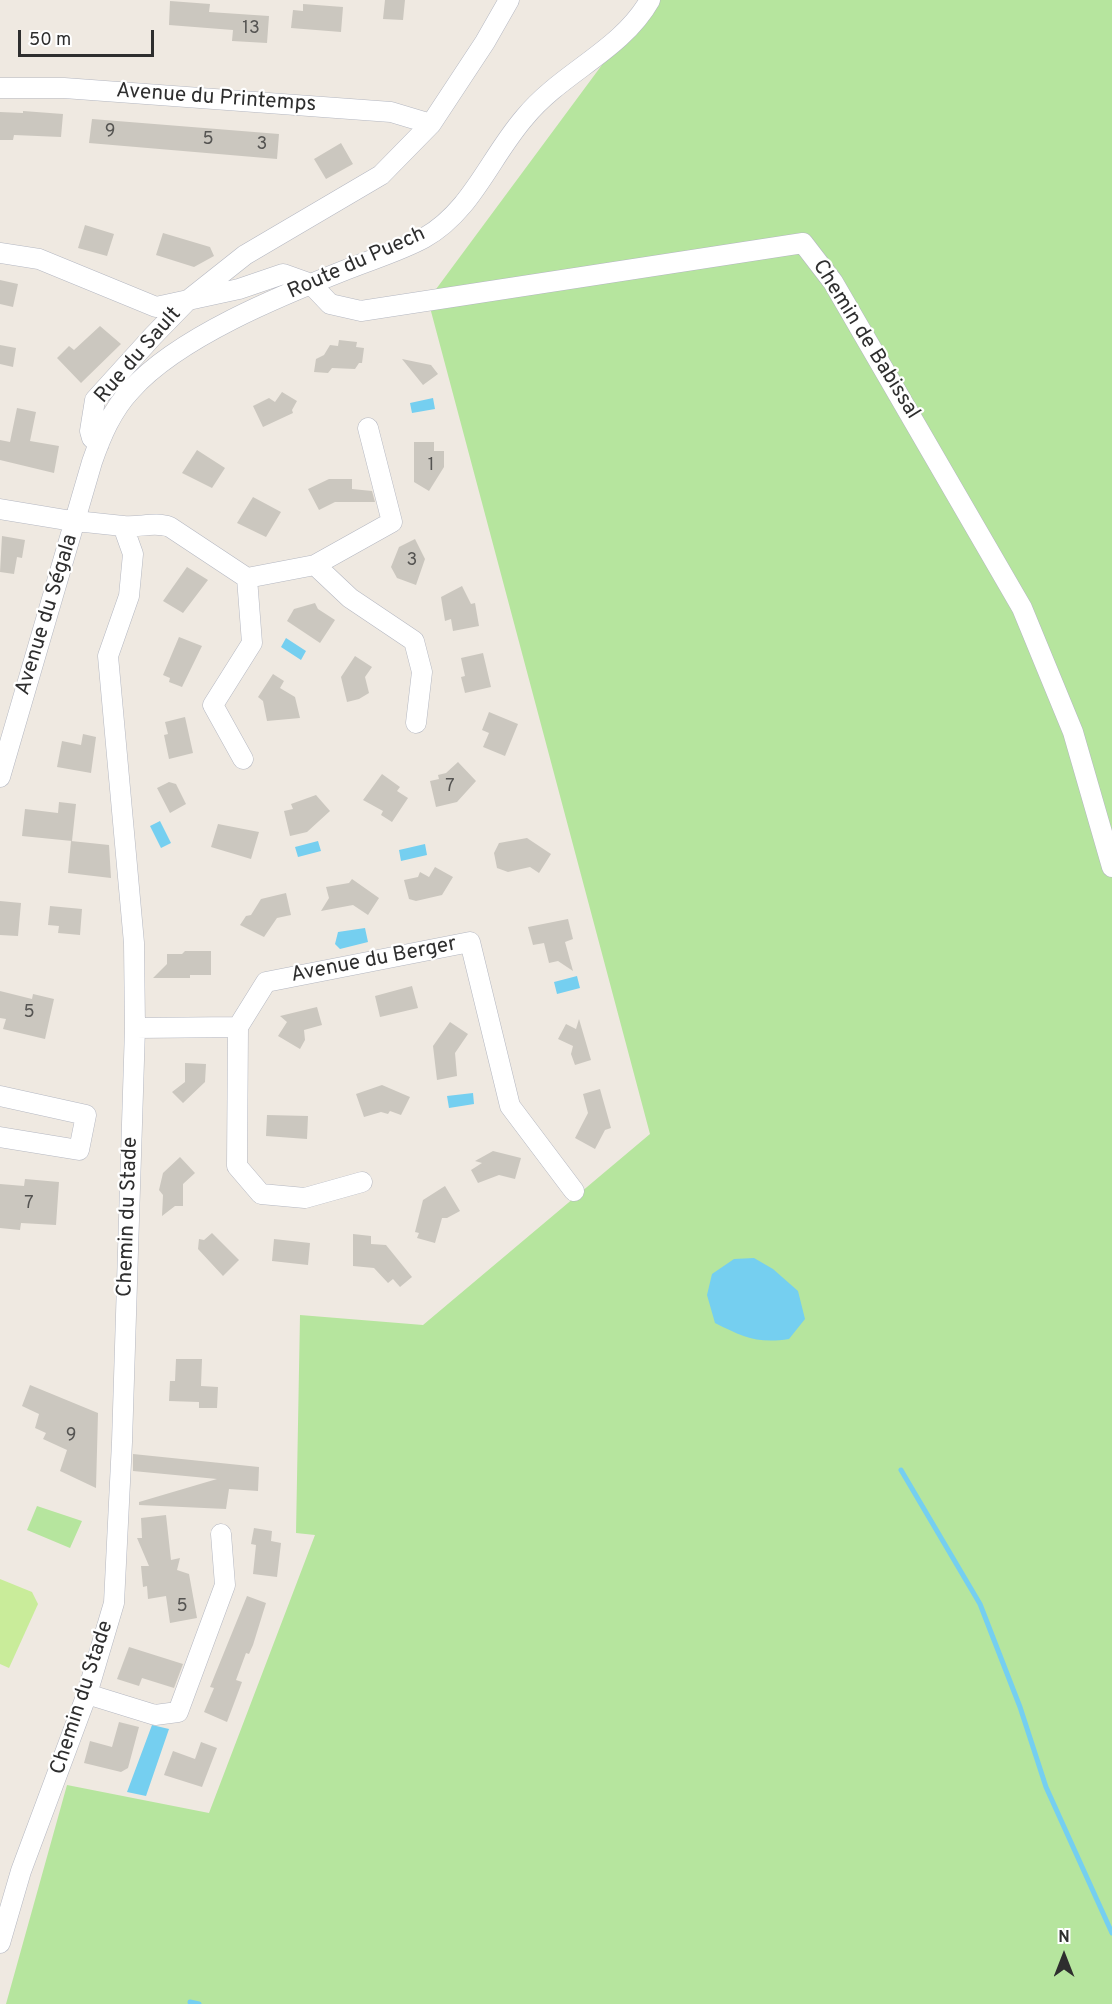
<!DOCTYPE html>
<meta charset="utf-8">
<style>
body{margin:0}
#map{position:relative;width:1112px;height:2004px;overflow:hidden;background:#efe9e1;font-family:Overpass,sans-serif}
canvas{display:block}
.north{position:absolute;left:1034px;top:1926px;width:60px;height:60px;-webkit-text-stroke:4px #fff;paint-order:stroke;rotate:0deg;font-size:16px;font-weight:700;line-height:24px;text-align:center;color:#2e2e2e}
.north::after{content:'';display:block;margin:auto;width:21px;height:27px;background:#2e2e2e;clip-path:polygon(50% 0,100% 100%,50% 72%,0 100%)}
.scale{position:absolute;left:18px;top:30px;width:136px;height:27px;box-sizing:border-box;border:3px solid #2e2e2e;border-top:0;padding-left:8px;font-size:18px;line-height:21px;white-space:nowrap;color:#2e2e2e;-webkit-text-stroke:4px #fff;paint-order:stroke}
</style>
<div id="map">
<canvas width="1112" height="2004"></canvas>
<div class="north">N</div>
<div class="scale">50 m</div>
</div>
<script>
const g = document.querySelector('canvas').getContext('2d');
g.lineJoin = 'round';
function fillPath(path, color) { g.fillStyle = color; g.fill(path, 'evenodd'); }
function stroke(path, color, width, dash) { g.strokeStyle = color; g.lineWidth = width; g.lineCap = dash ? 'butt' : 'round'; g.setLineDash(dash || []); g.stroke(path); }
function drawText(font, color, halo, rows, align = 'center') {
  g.font = font + ' Overpass,sans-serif'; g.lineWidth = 4.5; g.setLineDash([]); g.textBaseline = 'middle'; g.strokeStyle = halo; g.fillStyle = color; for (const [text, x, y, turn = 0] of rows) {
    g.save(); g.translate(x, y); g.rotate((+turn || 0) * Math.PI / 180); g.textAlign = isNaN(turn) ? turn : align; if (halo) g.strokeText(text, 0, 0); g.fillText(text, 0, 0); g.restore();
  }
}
const green = new Path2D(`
 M 650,0 L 1112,0 L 1112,2004 L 6,2004 L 67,1785 L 209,1813 L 315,1535 L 296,1533 L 300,1315 L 423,1325 L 650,1134 L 428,300 Z
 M 37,1506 L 82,1521 L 70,1548 L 27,1530 Z`);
const pitch = new Path2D(`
 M 0,1579 L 32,1592 L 38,1604 L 9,1668 L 0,1664 Z`);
const water = new Path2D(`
 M 433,398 L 435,409 L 412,413 L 410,403 Z
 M 286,638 L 306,651 L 301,660 L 281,647 Z
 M 160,821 L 171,843 L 161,848 L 150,826 Z
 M 318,841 L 321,851 L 298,857 L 295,847 Z
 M 425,844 L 427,855 L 401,861 L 399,850 Z
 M 365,928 L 368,942 L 340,949 L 335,944 L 338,932 Z
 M 577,976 L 580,988 L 557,994 L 554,982 Z
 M 473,1093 L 474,1104 L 449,1108 L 447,1096 Z
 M 754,1258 L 773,1269 L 798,1291 L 805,1319 L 789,1339 C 758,1344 743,1337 715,1323 L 707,1295 L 712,1274 L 734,1259 Z
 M 152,1725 L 169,1729 L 146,1796 L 127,1792 Z`);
const stream = new Path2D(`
 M 901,1470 L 980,1604 L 1020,1707 L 1046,1787 L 1112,1933
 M 190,2002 L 199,2004`);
const building = new Path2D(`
 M 385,0 L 405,0 L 403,20 L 383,19 Z
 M 170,1 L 210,4 L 209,12 L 269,16 L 267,43 L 232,41 L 233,30 L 169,25 Z
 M 303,4 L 343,7 L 341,32 L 291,28 L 293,10 L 303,11 Z
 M 23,111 L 63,114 L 61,137 L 14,135 L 13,140 L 0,140 L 0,112 L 23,113 Z
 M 92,119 L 279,134 L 277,159 L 89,143 Z
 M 341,143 L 353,164 L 326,179 L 314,159 Z
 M 85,225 L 114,234 L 107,256 L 78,248 Z
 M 163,233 L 210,247 L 214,256 L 194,267 L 156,255 Z
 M 0,280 L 18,284 L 13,307 L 0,304 Z
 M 100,326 L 121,344 L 81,383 L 57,358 L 69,346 L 74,350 Z
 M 339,340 L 357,342 L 356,347 L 364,348 L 362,363 L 359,363 L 355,369 L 332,368 L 328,373 L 314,372 L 316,359 L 324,355 L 330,345 L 338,346 Z
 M 0,345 L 16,348 L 13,367 L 0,364 Z
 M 402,359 L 431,365 L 438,374 L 423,385 Z
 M 282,392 L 297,401 L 292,410 L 293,413 L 263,427 L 253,406 L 269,398 L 275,402 Z
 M 17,408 L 36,412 L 30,441 L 59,446 L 54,473 L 0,460 L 0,440 L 10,442 Z
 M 414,442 L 434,442 L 434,451 L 444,451 L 444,467 L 429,491 L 414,482 Z
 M 197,450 L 225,468 L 212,488 L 182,473 Z
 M 329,479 L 352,479 L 352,489 L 372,491 L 375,502 L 335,502 L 319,510 L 308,489 Z
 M 253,497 L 281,512 L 266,537 L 237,523 Z
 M 2,536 L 25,540 L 22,558 L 17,557 L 14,574 L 0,572 Z
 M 415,539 L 425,559 L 416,585 L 397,578 L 391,567 L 399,547 Z
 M 187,567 L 208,580 L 183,613 L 163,601 Z
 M 462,586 L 471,604 L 475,603 L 479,626 L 453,631 L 451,619 L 445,621 L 441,597 Z
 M 315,603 L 318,609 L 335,620 L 320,643 L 287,621 L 294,609 Z
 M 179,637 L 202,646 L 182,687 L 169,682 L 170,678 L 163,675 Z
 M 483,653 L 491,687 L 465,693 L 461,677 L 465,676 L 461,658 Z
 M 355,656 L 372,667 L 365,677 L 369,693 L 359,699 L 347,702 L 341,677 Z
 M 273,674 L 284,681 L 280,688 L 295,697 L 300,718 L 267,721 L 263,701 L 258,697 Z
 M 489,712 L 518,724 L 505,756 L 483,747 L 489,733 L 482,730 Z
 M 185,717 L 193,753 L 169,759 L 164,735 L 168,734 L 165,722 Z
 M 83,734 L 96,737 L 91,773 L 57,767 L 62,741 L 81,745 Z
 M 458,762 L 476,781 L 457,802 L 436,807 L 430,781 L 439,779 L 438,775 L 446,773 Z
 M 382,774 L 400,787 L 397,791 L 408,798 L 392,822 L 381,815 L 383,811 L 363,800 Z
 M 169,782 L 176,784 L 186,804 L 170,813 L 157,788 Z
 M 316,795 L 330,811 L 307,832 L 290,836 L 284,811 L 293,809 L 291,804 Z
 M 59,802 L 76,804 L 72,841 L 22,836 L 25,809 L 58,813 Z
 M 218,824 L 259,832 L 251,859 L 211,847 Z
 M 527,838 L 551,854 L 539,873 L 530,867 L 508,872 L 497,868 L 494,853 L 499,843 Z
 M 71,841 L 109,845 L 111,878 L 68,873 Z
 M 435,867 L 453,877 L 442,895 L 416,901 L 409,899 L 404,880 L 418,877 L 420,872 L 429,877 Z
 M 352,879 L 379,898 L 368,915 L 353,905 L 321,911 L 329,898 L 326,887 L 349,883 Z
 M 286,893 L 291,915 L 277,918 L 264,937 L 240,925 L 246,916 L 251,915 L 261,899 Z
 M 0,901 L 21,903 L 18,936 L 0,935 Z
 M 50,906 L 82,909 L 80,935 L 58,933 L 59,926 L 48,925 Z
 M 568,919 L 573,939 L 565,942 L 573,971 L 558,961 L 549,963 L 544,943 L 533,945 L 528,927 Z
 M 185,951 L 211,951 L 211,975 L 190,975 L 190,978 L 153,978 L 167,964 L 167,954 L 182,954 Z
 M 412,986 L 418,1008 L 380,1017 L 375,996 Z
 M 0,991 L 32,999 L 33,994 L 54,999 L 45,1039 L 3,1029 L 6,1019 L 0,1018 Z
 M 317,1007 L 322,1025 L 304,1030 L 305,1040 L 300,1049 L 278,1036 L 287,1022 L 280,1016 Z
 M 579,1019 L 591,1060 L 575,1065 L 571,1054 L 573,1046 L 558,1039 L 566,1024 L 576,1029 Z
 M 450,1022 L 468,1034 L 455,1053 L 457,1076 L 437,1080 L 433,1046 Z
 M 185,1063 L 206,1064 L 205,1082 L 183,1103 L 172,1092 L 185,1082 Z
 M 382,1085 L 410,1097 L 401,1115 L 390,1111 L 388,1114 L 381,1112 L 364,1117 L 356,1094 Z
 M 600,1089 L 611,1128 L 605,1130 L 595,1149 L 575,1138 L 588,1113 L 583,1094 Z
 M 267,1115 L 308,1116 L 307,1139 L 266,1136 Z
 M 493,1151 L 521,1158 L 515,1179 L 499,1175 L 478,1183 L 471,1170 L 482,1163 L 475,1161 Z
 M 180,1157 L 195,1173 L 183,1184 L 183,1206 L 175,1206 L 162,1216 L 163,1195 L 159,1190 L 163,1173 Z
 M 25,1179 L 59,1182 L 56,1225 L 21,1223 L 20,1230 L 0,1228 L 0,1184 L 24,1186 Z
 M 445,1186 L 460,1211 L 447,1218 L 442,1218 L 435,1243 L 417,1238 L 419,1233 L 415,1232 L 423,1200 Z
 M 212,1233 L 239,1260 L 223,1276 L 198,1249 L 199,1239 L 204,1240 Z
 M 353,1234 L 371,1236 L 371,1244 L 386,1245 L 412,1277 L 400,1287 L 393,1279 L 388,1283 L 374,1268 L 353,1266 Z
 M 274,1239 L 310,1243 L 308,1265 L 272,1261 Z
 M 176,1359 L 202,1359 L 201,1386 L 218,1387 L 217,1408 L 199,1408 L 199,1402 L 169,1401 L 170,1381 L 175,1381 Z
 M 30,1385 L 98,1413 L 96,1488 L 60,1471 L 67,1450 L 43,1439 L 46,1433 L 35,1428 L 39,1414 L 22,1406 Z
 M 133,1454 L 259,1467 L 258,1491 L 229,1489 L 226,1509 L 139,1505 L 139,1502 L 217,1479 L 133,1471 Z
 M 166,1515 L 171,1560 L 180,1558 L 177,1570 L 189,1574 L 197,1618 L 170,1623 L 166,1596 L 148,1599 L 147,1586 L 143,1587 L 141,1566 L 149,1566 L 137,1538 L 142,1538 L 141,1518 Z
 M 254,1528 L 272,1531 L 271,1541 L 281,1543 L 277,1577 L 253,1574 L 256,1545 L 251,1544 Z
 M 247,1596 L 266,1603 L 253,1645 L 249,1654 L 246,1653 L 236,1680 L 242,1682 L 227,1722 L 204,1712 L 214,1688 L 210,1687 Z
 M 129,1647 L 183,1664 L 174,1688 L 142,1678 L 139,1686 L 117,1679 Z
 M 119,1722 L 139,1727 L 128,1768 L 121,1772 L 84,1763 L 90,1741 L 112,1747 Z
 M 201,1742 L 217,1748 L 202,1787 L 164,1775 L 173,1751 L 195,1759 Z`);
const minor = new Path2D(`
 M 0,88 L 64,88 L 391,112 L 431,124
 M 0,253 L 39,259 L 156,307 L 239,289 L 283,274 L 311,284 L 330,304 L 361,311 L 803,243 L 833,282 L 1022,608 L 1073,732 L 1112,867
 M 99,444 L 92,438 L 90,431 L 95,400 L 153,336 L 187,301 L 245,255 L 381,175 L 431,124 L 485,42 L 509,0
 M 0,509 L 66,520 L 123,526 L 133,554 L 129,596 L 108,656 L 134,943 L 135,1028 L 122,1442 L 114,1603 L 87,1694 L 21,1871 L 0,1943
 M 123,526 C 139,528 155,521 170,527 L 247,578 L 252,643 L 213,705 L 243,759
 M 315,565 L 392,522 L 368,428
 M 247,578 L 315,565 L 350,598 L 414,641 L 422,672 L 416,723
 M 0,777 L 92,462 C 101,436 112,410 131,390 C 178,337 282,295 348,269 C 373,259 400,251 424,238 C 472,211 490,157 525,117 C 562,72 621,51 650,0
 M 238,1027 L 237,1166 L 261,1194 L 305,1198 L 362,1182
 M 135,1028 L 238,1027 L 266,982 L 470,942 L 510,1106 L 574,1191
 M 0,1096 L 86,1115 L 79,1150 L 0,1137
 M 87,1694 L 155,1715 L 178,1712 L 225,1585 L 221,1534`);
const numberNames = [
 ["13",251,29],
 ["9",110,132],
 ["5",208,140],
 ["3",262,145],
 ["1",431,466],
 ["3",412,561],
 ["7",450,787],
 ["5",29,1013],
 ["7",29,1204],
 ["9",71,1436],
 ["5",182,1607]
];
const streetNames = [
 ["Avenue du Printemps",216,99,4],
 ["Route du Puech",357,264,-24],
 ["Chemin de Babissal",865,340,58],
 ["Rue du Sault",139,356,-49],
 ["Avenue du Ségala",48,615,-73],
 ["Avenue du Berger",374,961,-11],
 ["Chemin du Stade",129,1217,-88],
 ["Chemin du Stade",83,1698,-72]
];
fillPath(green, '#b6e59e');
fillPath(pitch, '#c9ec9a');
fillPath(water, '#75cff0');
stroke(stream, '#75cff0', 5);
fillPath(building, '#cbc7bf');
stroke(minor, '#b4b7c1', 21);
stroke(minor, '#fff', 20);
drawText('18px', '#555452', null, numberNames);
drawText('21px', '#2e2e2e', '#fff', streetNames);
</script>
